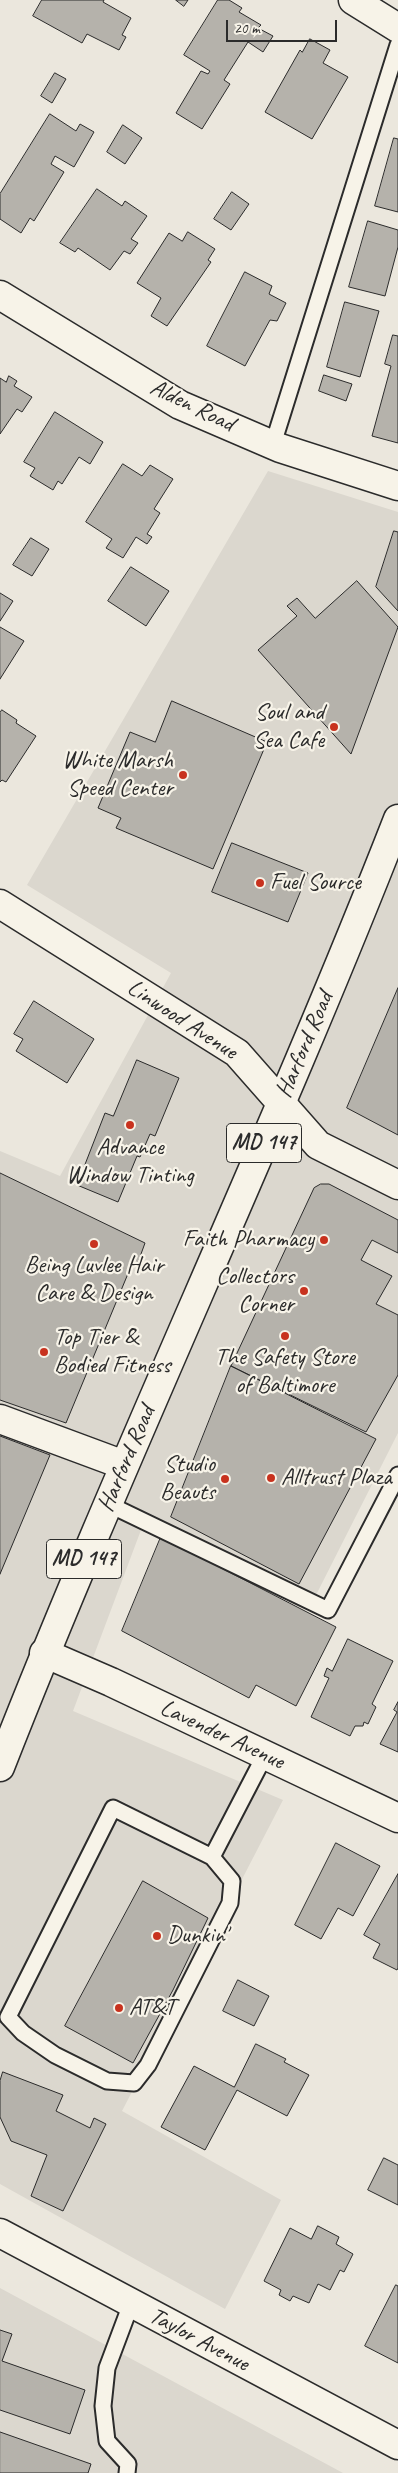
<!DOCTYPE html>
<style>
body{margin:0}
#map{position:relative;width:398px;height:2473px;overflow:hidden;background:#ebe7dd;font-family:Caveat,sans-serif}
canvas{display:block}
.scale{position:absolute;left:226px;top:20px;width:111px;height:22px;box-sizing:border-box;border:2px solid #2b2b2b;border-top:0;padding-left:6px;font-size:15px;line-height:18px;white-space:nowrap;color:#2b2b2b;-webkit-text-stroke:4px #f7f3e8;paint-order:stroke}
</style>
<div id="map">
<canvas width="398" height="2473"></canvas>
<div class="scale">20 m</div>
</div>
<script>
const g = document.querySelector('canvas').getContext('2d');
g.lineJoin = 'round';
function fillPath(path, color) { g.fillStyle = color; g.fill(path, 'evenodd'); }
function stroke(path, color, width, dash) { g.strokeStyle = color; g.lineWidth = width; g.lineCap = dash ? 'butt' : 'round'; g.setLineDash(dash || []); g.stroke(path); }
function drawText(font, color, halo, rows, align = 'center') {
  g.font = font + ' Caveat,sans-serif'; g.lineWidth = 4.5; g.setLineDash([]); g.textBaseline = 'middle'; g.strokeStyle = halo; g.fillStyle = color; for (const [text, x, y, turn = 0] of rows) {
    g.save(); g.translate(x, y); g.rotate((+turn || 0) * Math.PI / 180); g.textAlign = isNaN(turn) ? turn : align; if (halo) g.strokeText(text, 0, 0); g.fillText(text, 0, 0); g.restore();
  }
}
const built = new Path2D(`
 M 268,471 L 398,512 L 398,1433 L 314,1599 L 147,1514 L 73,1711 L 283,1800 L 122,2111 L 281,2200 L 225,2309 L 0,2184 L 0,1151 L 60,1176 L 171,973 L 27,885 Z
 M 0,2288 L 343,2473 L 0,2473 Z`);
const building = new Path2D(`
 M 42,0 L 104,0 L 103,2 L 131,18 L 122,35 L 126,37 L 119,50 L 87,34 L 82,43 L 33,16 Z
 M 176,0 L 188,0 L 184,6 Z
 M 218,0 L 229,0 L 242,8 L 239,12 L 261,25 L 258,28 L 273,36 L 263,52 L 248,42 L 224,80 L 230,84 L 202,129 L 176,113 L 201,71 L 208,74 L 210,71 L 184,55 Z
 M 310,39 L 330,50 L 323,63 L 348,77 L 312,139 L 265,112 L 300,50 L 302,52 Z
 M 55,73 L 66,79 L 52,103 L 41,96 Z
 M 50,114 L 76,131 L 80,124 L 94,132 L 74,167 L 55,156 L 51,164 L 64,172 L 34,221 L 30,218 L 21,233 L 0,219 L 0,194 Z
 M 123,125 L 142,138 L 125,164 L 107,152 Z
 M 394,138 L 398,139 L 398,212 L 375,206 Z
 M 97,189 L 122,206 L 125,201 L 147,216 L 131,239 L 138,243 L 130,254 L 124,251 L 110,270 L 78,248 L 75,252 L 60,243 Z
 M 232,192 L 249,204 L 231,230 L 214,219 Z
 M 368,221 L 398,230 L 398,247 L 385,296 L 349,287 Z
 M 188,232 L 215,249 L 208,260 L 211,262 L 167,326 L 151,316 L 161,298 L 137,283 L 169,233 L 182,241 Z
 M 245,272 L 272,286 L 269,294 L 286,303 L 277,321 L 270,320 L 245,366 L 207,346 Z
 M 345,302 L 379,311 L 360,377 L 327,367 Z
 M 393,335 L 398,336 L 398,443 L 372,436 L 391,366 L 385,364 Z
 M 324,375 L 352,384 L 346,401 L 319,391 Z
 M 9,376 L 17,381 L 14,386 L 32,397 L 22,412 L 17,409 L 0,434 L 0,378 L 6,382 Z
 M 55,412 L 103,442 L 90,464 L 79,457 L 62,484 L 58,481 L 53,490 L 30,476 L 35,468 L 24,462 Z
 M 123,464 L 142,476 L 150,465 L 173,479 L 154,509 L 160,513 L 147,534 L 152,537 L 147,544 L 136,537 L 123,558 L 106,548 L 112,539 L 86,522 Z
 M 394,531 L 398,532 L 398,611 L 376,587 Z
 M 31,538 L 49,549 L 32,576 L 13,565 Z
 M 131,567 L 169,591 L 146,626 L 108,601 Z
 M 357,581 L 398,627 L 351,754 L 258,650 L 297,616 L 287,606 L 297,598 L 315,618 Z
 M 0,593 L 13,601 L 0,621 Z
 M 0,627 L 24,641 L 0,679 Z
 M 172,701 L 267,742 L 213,869 L 116,828 L 121,818 L 98,808 L 130,732 L 155,742 Z
 M 2,710 L 17,720 L 16,723 L 36,736 L 6,782 L 2,780 L 0,782 L 0,713 Z
 M 232,843 L 308,873 L 288,922 L 212,892 Z
 M 398,988 L 398,1135 L 347,1108 Z
 M 34,1001 L 94,1039 L 67,1083 L 16,1051 L 23,1039 L 14,1034 Z
 M 137,1060 L 179,1078 L 155,1136 L 150,1134 L 140,1157 L 137,1156 L 118,1202 L 77,1185 L 105,1113 L 113,1116 Z
 M 0,1173 L 145,1243 L 137,1265 L 132,1264 L 66,1423 L 0,1400 Z
 M 321,1184 L 329,1184 L 398,1220 L 398,1253 L 372,1240 L 361,1260 L 392,1276 L 376,1304 L 398,1315 L 398,1375 L 366,1432 L 231,1366 L 314,1188 Z
 M 231,1366 L 376,1439 L 299,1584 L 171,1517 Z
 M 0,1436 L 50,1455 L 0,1574 Z
 M 161,1537 L 336,1627 L 296,1706 L 256,1685 L 249,1698 L 122,1631 Z
 M 348,1639 L 393,1661 L 372,1704 L 376,1707 L 368,1724 L 364,1722 L 363,1726 L 355,1726 L 350,1736 L 311,1717 L 329,1678 L 324,1676 L 327,1668 L 332,1671 Z
 M 398,1702 L 398,1752 L 380,1744 L 397,1712 L 394,1710 Z
 M 336,1843 L 380,1866 L 353,1916 L 338,1908 L 321,1939 L 295,1925 Z
 M 398,1874 L 398,1968 L 397,1970 L 373,1958 L 380,1944 L 364,1935 Z
 M 143,1881 L 208,1918 L 173,1990 L 133,2063 L 65,2026 Z
 M 238,1980 L 269,1996 L 254,2026 L 223,2011 Z
 M 256,2044 L 286,2059 L 284,2062 L 309,2075 L 287,2116 L 237,2090 L 205,2150 L 161,2127 L 194,2066 L 234,2087 Z
 M 3,2072 L 63,2095 L 56,2111 L 90,2128 L 94,2118 L 106,2124 L 63,2211 L 31,2196 L 47,2155 L 11,2141 L 0,2117 L 0,2081 Z
 M 384,2158 L 398,2165 L 398,2205 L 368,2190 Z
 M 318,2226 L 339,2237 L 336,2244 L 353,2254 L 344,2272 L 340,2270 L 330,2290 L 318,2284 L 309,2303 L 293,2296 L 290,2301 L 279,2295 L 281,2290 L 264,2281 L 290,2228 L 311,2239 Z
 M 396,2285 L 398,2286 L 398,2363 L 365,2346 Z
 M 0,2330 L 12,2334 L 2,2361 L 85,2390 L 70,2434 L 0,2410 Z
 M 0,2432 L 91,2464 L 88,2473 L 0,2473 Z`);
const service = new Path2D(`
 M 273,444 L 398,45
 M 108,1504 L 328,1610 L 398,1475
 M 113,1808 L 212,1857 L 232,1881 L 230,1903 L 148,2065 L 134,2083 L 107,2081 L 55,2055 L 23,2033 L 8,2017 Z
 M 212,1857 L 265,1755
 M 127,2473 L 128,2464 L 107,2441 L 103,2406 L 107,2368 L 131,2304`);
const minor = new Path2D(`
 M 353,0 L 398,28
 M 0,295 L 180,405 L 280,448 L 398,486
 M 0,904 L 237,1053 L 318,1145 L 398,1185
 M 0,1419 L 124,1465
 M 44,1653 L 111,1682 L 398,1818`);
const secondary = new Path2D(`
 M 0,2233 L 398,2445`);
const primary = new Path2D(`
 M 0,1767 C 125,1448 273,1139 398,819`);
const markers = [
 [334,727,5,"#c8321e"],
 [183,775,5,"#c8321e"],
 [260,883,5,"#c8321e"],
 [130,1125,5,"#c8321e"],
 [324,1240,5,"#c8321e"],
 [94,1244,5,"#c8321e"],
 [304,1291,5,"#c8321e"],
 [285,1336,5,"#c8321e"],
 [44,1352,5,"#c8321e"],
 [271,1478,5,"#c8321e"],
 [225,1479,5,"#c8321e"],
 [157,1936,5,"#c8321e"],
 [119,2008,5,"#c8321e"]
];
const shields = [
 [264,1143,75],
 [84,1559,75]
];
const shieldNames = [
 ["MD 147",264,1143],
 ["MD 147",84,1559]
];
const streetNames = [
 ["Alden Road",192,406,26],
 ["Linwood Avenue",182,1020,33],
 ["Harford Road",305,1045,-67],
 ["Harford Road",127,1459,-67],
 ["Lavender Avenue",222,1735,25],
 ["Taylor Avenue",199,2340,28]
];
const poiNames = [
 ["Soul and",324,713],
 ["Sea Cafe",324,741],
 ["White Marsh",173,761],
 ["Speed Center",173,789],
 ["Fuel Source",270,883,"left"],
 ["Advance",130,1148,"center"],
 ["Window Tinting",130,1176,"center"],
 ["Faith Pharmacy",314,1240],
 ["Being Luvlee Hair",94,1266,"center"],
 ["Care & Design",94,1294,"center"],
 ["Collectors",294,1277],
 ["Corner",294,1305],
 ["Top Tier &",54,1338,"left"],
 ["Bodied Fitness",54,1366,"left"],
 ["The Safety Store",285,1358,"center"],
 ["of Baltimore",285,1386,"center"],
 ["Studio",215,1465],
 ["Beauts",215,1493],
 ["Alltrust Plaza",281,1478,"left"],
 ["Dunkin'",167,1936,"left"],
 ["AT&T",129,2008,"left"]
];
fillPath(built, '#dbd7ce');
fillPath(building, '#b5b2ab');
stroke(building, '#2b2b2b', 1);
stroke(service, '#2b2b2b', 19);
stroke(minor, '#2b2b2b', 31);
stroke(secondary, '#2b2b2b', 31);
stroke(primary, '#2b2b2b', 31);
stroke(service, '#f7f3e8', 15);
stroke(minor, '#f7f3e8', 28);
stroke(secondary, '#f7f3e8', 28);
stroke(primary, '#f7f3e8', 28);
for (const [x, y, r, color] of markers) { const dot = new Path2D(); dot.arc(x, y, r, 0, 2 * Math.PI); g.fillStyle = color; g.fill(dot); stroke(dot, '#f7f3e8', 2); }
for (const [x, y, w] of shields) { const box = new Path2D(); box.roundRect(x - w / 2, y - 19.5, w, 39, 4); g.fillStyle = '#f7f3e8'; g.fill(box); stroke(box, '#2b2b2b', 1); }
drawText('bold 22px', '#2b2b2b', null, shieldNames);
drawText('24px', '#2b2b2b', '#f7f3e8', streetNames);
drawText('24px', '#2b2b2b', '#f7f3e8', poiNames, 'right');
</script>
